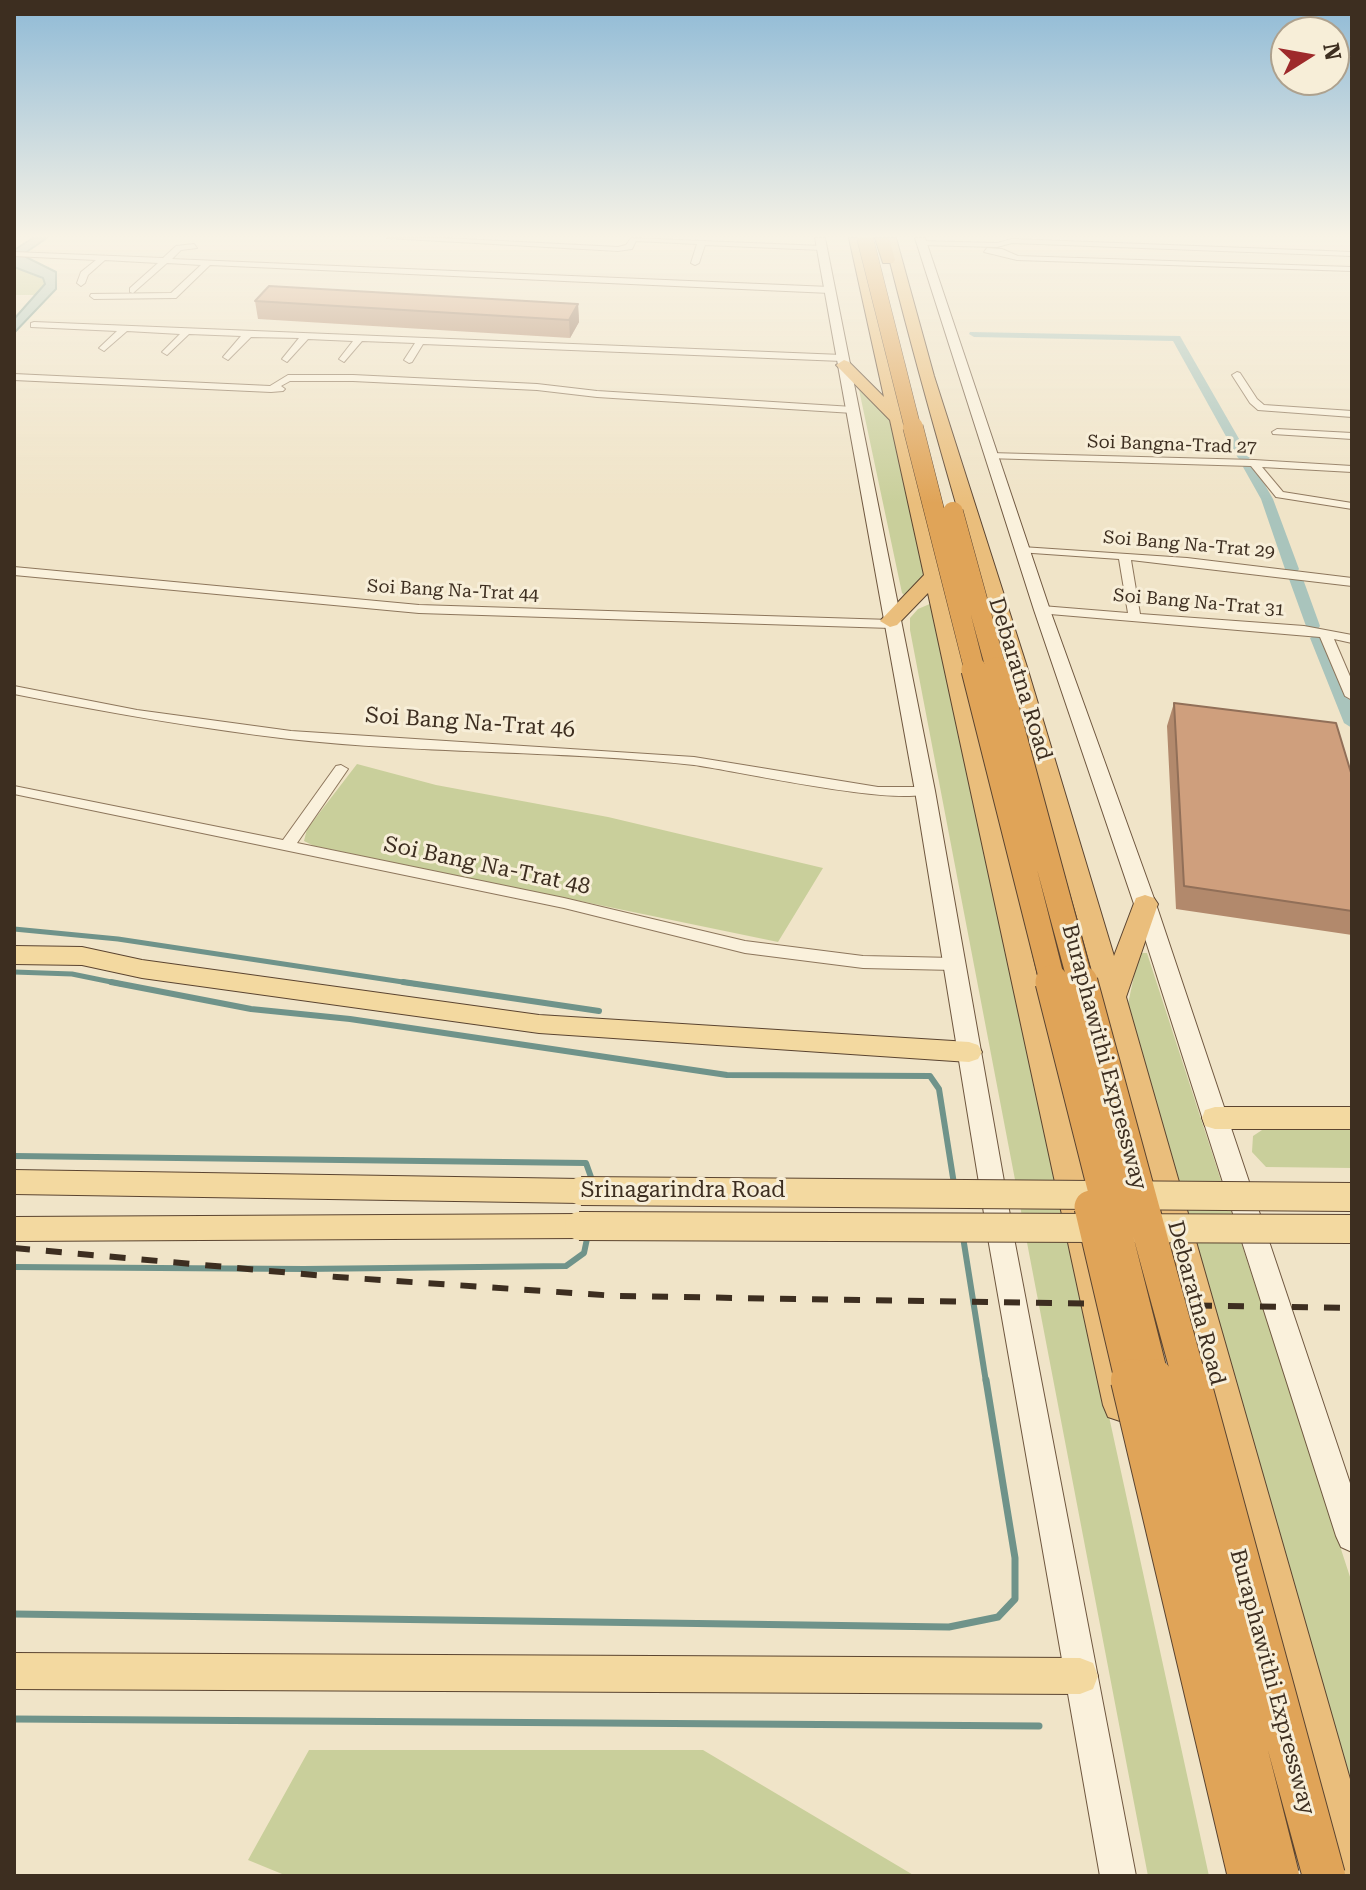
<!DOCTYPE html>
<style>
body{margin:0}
#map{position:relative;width:1366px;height:1890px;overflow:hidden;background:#f0e4c8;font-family:"Roboto Serif",serif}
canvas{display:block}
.frame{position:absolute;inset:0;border:16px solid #3d2e20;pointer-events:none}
.north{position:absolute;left:1270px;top:16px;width:80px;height:80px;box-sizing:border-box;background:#f7eed8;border:2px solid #ada18e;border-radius:50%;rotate:79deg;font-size:22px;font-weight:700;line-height:32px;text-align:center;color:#3d2e20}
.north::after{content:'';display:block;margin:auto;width:28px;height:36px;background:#9e2a2b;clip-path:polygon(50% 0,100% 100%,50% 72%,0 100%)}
</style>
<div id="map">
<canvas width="1366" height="1890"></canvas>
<div class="frame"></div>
<div class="north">N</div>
</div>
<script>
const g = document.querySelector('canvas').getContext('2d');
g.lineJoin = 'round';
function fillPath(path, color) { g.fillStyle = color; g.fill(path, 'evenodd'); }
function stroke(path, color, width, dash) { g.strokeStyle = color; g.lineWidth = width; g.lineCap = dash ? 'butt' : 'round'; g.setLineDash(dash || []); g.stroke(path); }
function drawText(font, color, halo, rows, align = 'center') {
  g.font = font + ' "Roboto Serif",serif'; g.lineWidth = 6; g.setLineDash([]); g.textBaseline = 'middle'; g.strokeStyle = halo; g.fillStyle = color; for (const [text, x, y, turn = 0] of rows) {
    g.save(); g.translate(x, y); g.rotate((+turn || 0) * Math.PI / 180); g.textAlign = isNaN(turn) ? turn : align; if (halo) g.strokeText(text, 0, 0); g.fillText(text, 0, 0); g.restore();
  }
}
const green = new Path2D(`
 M 14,267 L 43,279 L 45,284 L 36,295 L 14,295 Z
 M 858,385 L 893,419 L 926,579 L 905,596 L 902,593 Z
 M 932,603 L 1209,1876 L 1148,1876 L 910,630 L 910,618 L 918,609 Z
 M 357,764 L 436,785 L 608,817 L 823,868 L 778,942 L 314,846 L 304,841 L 307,829 Z
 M 1139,953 L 1147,953 L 1352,1583 L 1352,1821 L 1126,1013 Z
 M 1268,1126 L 1352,1129 L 1352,1168 L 1266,1167 L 1252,1152 L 1253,1136 Z
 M 309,1750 L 703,1750 L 915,1876 L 287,1876 L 248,1860 Z`);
const water = new Path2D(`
 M 33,238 L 47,238 L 25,253 L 26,257 L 56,272 L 56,289 L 14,333 L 14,319 L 45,284 L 43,278 L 14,267 L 14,250 Z`);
const streamFar2 = new Path2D(`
 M 14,929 L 118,939 L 416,984
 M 14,972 L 72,974 L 121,984`);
const streamFar1 = new Path2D(`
 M 111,982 L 251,1009 L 350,1019 L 727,1075 L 930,1076 L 939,1089 L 954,1184
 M 403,982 L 599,1011
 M 14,1156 L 586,1163 L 592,1180
 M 963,1237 L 986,1382
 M 14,1267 L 304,1269 L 566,1266 L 584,1253 L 588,1234`);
const stream = new Path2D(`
 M 14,1614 L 949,1627 L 998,1617 L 1015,1599 L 1015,1558 L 986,1380
 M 14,1719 L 1039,1726`);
const canal = new Path2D(`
 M 970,332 L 1180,336 L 1250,458 L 1244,462 L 1238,458 L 1173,341 L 974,337 L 969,334 Z
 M 1245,464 L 1253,464 L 1273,499 L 1299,569 L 1297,572 L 1285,569 L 1261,499 L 1243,467 Z
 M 1296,575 L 1303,579 L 1320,626 L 1318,629 L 1313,630 L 1306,626 L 1289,579 Z
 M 1317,634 L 1324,638 L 1352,705 L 1352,728 L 1344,723 L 1310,638 Z`);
const minor = new Path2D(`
 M 387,238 L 443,238 L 618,247 L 626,245 L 631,238 L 822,246 L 826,248 L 822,250 L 705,245 L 699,263 L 695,265 L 691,263 L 697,244 L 636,241 L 632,249 L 618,251 Z
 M 1012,239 L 1352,252 L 1352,256 L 1012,243 L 997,247 L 921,245 L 917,243 L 921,241 L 997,243 Z
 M 194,244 L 197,248 L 181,250 L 172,259 L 830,287 L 834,290 L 830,293 L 210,265 L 176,298 L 94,299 L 90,296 L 91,294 L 171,293 L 201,265 L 167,263 L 133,293 L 130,292 L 130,288 L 158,263 L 105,260 L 88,275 L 85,283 L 81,286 L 77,283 L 81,272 L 96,260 L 14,256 L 14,252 L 163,258 L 176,246 Z
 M 987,248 L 1002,249 L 1018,256 L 1352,267 L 1352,271 L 1017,260 L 984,252 Z
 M 34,322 L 842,355 L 847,358 L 842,361 L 423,344 L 412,362 L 409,363 L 404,360 L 415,343 L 362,341 L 344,362 L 339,359 L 353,341 L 308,339 L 287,362 L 282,359 L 299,338 L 251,337 L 228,360 L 223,357 L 241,336 L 189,334 L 167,355 L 162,352 L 180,334 L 127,331 L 104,351 L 99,348 L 117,331 L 31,327 L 31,323 Z
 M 1237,372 L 1240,373 L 1257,399 L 1264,405 L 1352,411 L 1352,417 L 1258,410 L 1250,403 L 1232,375 Z
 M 14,374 L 270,386 L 288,375 L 353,375 L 537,384 L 597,391 L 853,407 L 858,410 L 853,413 L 597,397 L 537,390 L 353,381 L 290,381 L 281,386 L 285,389 L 283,391 L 271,392 L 14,380 Z
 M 1277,429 L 1352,433 L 1352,439 L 1273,434 L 1272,432 Z
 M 990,453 L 1254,460 L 1352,466 L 1352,472 L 1262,467 L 1283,492 L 1352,503 L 1352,509 L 1276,497 L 1251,466 L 986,458 L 986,454 Z
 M 1022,547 L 1187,558 L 1352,578 L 1352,586 L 1131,560 L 1140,614 L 1304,626 L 1352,635 L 1352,643 L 1334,639 L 1352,681 L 1352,700 L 1345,696 L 1320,637 L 1038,613 L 1036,610 L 1042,606 L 1128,613 L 1119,559 L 1018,552 L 1018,548 Z
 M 14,567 L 419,605 L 891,620 L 897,624 L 891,628 L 419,613 L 14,575 Z
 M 14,686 L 137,710 L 291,731 L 694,757 L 878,787 L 925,787 L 932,791 C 910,810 732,770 694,765 C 560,750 423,754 289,739 C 196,728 105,712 14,694 Z
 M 341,765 L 348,769 L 297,843 L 564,898 L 745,941 L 863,956 L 954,958 L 962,964 L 954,970 L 863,968 L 745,953 L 564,908 L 14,794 L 14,786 L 283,840 L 336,766 Z`);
const secondary = new Path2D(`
 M 815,238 L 825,238 L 935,791 L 1014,1238 L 1136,1876 L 1100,1876 L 988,1238 L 915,791 Z
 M 915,238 L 925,238 L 1050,610 L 1156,904 L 1352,1489 L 1352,1552 L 1341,1547 L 1336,1536 L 1134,904 L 1034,610 Z`);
const primary = new Path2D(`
 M 14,946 L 82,947 L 142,960 L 539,1015 L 969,1042 L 978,1045 L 982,1052 L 978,1059 L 969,1062 L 539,1033 L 142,978 L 82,965 L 14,964 Z
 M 1215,1107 L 1352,1107 L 1352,1129 L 1215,1129 L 1205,1126 L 1202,1118 L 1205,1110 Z
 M 14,1170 L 581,1179 L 591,1183 L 595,1191 L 591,1199 L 581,1203 L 14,1194 Z
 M 579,1214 L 589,1217 L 593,1226 L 589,1235 L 579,1238 L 14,1241 L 14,1217 Z
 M 14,1653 L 1080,1658 L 1093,1663 L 1098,1676 L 1093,1689 L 1080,1694 L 14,1689 Z`);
const trunk = new Path2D(`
 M 849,238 L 861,238 L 966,670 L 1137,1405 L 1132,1417 L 1120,1421 L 1108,1417 L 1103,1405 L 928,593 L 897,625 L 890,627 L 880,621 L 924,575 L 890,420 L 836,365 L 844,360 L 849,362 L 884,397 Z
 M 884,238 L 896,238 L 934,376 L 1027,667 L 1114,956 L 1136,898 L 1145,895 L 1154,898 L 1158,904 L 1126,997 L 1352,1786 L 1352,1876 L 1337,1876 L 1330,1861 C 1247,1548 1166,1234 1078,921 C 1014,694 941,468 884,238 Z`);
const motorway = new Path2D(`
 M 875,238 L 889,238 L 895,260 L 893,263 L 883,263 Z`);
const rail = new Path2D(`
 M 14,1248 L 337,1277 L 617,1296 L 1352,1308`);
const primaryBridge = new Path2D(`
 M 581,1191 L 1352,1197
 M 579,1226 L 1352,1229`);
const motorwayBridgeFar4 = new Path2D(`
 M 865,238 L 913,429`);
const motorwayBridgeFar3 = new Path2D(`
 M 913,427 L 975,672
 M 953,512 L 997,672`);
const motorwayBridgeFar2 = new Path2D(`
 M 974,670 L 1053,984
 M 996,670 L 1081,984`);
const motorwayBridgeFar1 = new Path2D(`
 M 1052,982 L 1153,1382
 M 1081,982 L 1190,1382
 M 1091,1207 L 1132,1382`);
const motorwayBridge = new Path2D(`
 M 1132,1380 L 1249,1876
 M 1153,1380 L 1278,1876
 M 1189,1380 L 1324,1876`);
const wall = new Path2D(`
 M 255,301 L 578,304 L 579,322 L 570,338 L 258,319 Z
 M 1174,703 L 1352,776 L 1352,935 L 1176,909 L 1167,726 Z`);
const shadedWall = new Path2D(`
 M 578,304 L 579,322 L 570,338 L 569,320 Z`);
const building = new Path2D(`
 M 269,286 L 578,304 L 569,320 L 255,301 Z
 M 1174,703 L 1336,723 L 1352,776 L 1352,911 L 1184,886 Z`);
const farStreetnames = [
 ["Soi Bangna-Trad 27",1172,445,2],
 ["Soi Bang Na-Trat 29",1189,545,5],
 ["Soi Bang Na-Trat 44",453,591,3],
 ["Soi Bang Na-Trat 31",1199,603,5]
];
const streetNames = [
 ["Debaratna Road",1020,679,73],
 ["Soi Bang Na-Trat 46",470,723,4],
 ["Soi Bang Na-Trat 48",487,866,12],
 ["Buraphawithi Expressway",1104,1057,75],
 ["Srinagarindra Road",683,1191],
 ["Debaratna Road",1196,1303,75],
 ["Buraphawithi Expressway",1272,1682,75]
];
fillPath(green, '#c9cf9b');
fillPath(water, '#a9c4bc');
stroke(water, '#6f938a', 2);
stroke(streamFar2, '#6f938a', 5);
stroke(streamFar1, '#6f938a', 6);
stroke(stream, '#6f938a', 7);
fillPath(canal, '#a9c4bc');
stroke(minor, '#8d765c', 2);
stroke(secondary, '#6f573f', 2);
stroke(primary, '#5b4430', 2);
stroke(trunk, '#5b4430', 2);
stroke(motorway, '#5b4430', 2);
fillPath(minor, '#faf1dc');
fillPath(secondary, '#faf1dc');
fillPath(primary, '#f3d9a0');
fillPath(trunk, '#eabe7c');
fillPath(motorway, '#e0a458');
stroke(rail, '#3d2e20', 6, [16, 16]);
stroke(primaryBridge, '#5b4430', 30, []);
stroke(motorwayBridgeFar4, '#5b4430', 17, []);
stroke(motorwayBridgeFar3, '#5b4430', 21, []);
stroke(motorwayBridgeFar2, '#5b4430', 27, []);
stroke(motorwayBridgeFar1, '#5b4430', 35, []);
stroke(motorwayBridge, '#5b4430', 44, []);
stroke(primaryBridge, '#f3d9a0', 28);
stroke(motorwayBridgeFar4, '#e0a458', 16);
stroke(motorwayBridgeFar3, '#e0a458', 20);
stroke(motorwayBridgeFar2, '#e0a458', 25);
stroke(motorwayBridgeFar1, '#e0a458', 33);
stroke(motorwayBridge, '#e0a458', 42);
fillPath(wall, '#b2896c');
fillPath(shadedWall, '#916f58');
fillPath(building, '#cf9f7d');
stroke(building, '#916f58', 2);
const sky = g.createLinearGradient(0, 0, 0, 503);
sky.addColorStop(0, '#8fbad6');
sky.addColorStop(0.47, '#f8f3e6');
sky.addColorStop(1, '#f8f3e600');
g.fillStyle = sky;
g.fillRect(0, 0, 1366, 503);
drawText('18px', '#3d2e20', '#f7eed8', farStreetnames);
drawText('22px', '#3d2e20', '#f7eed8', streetNames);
</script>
